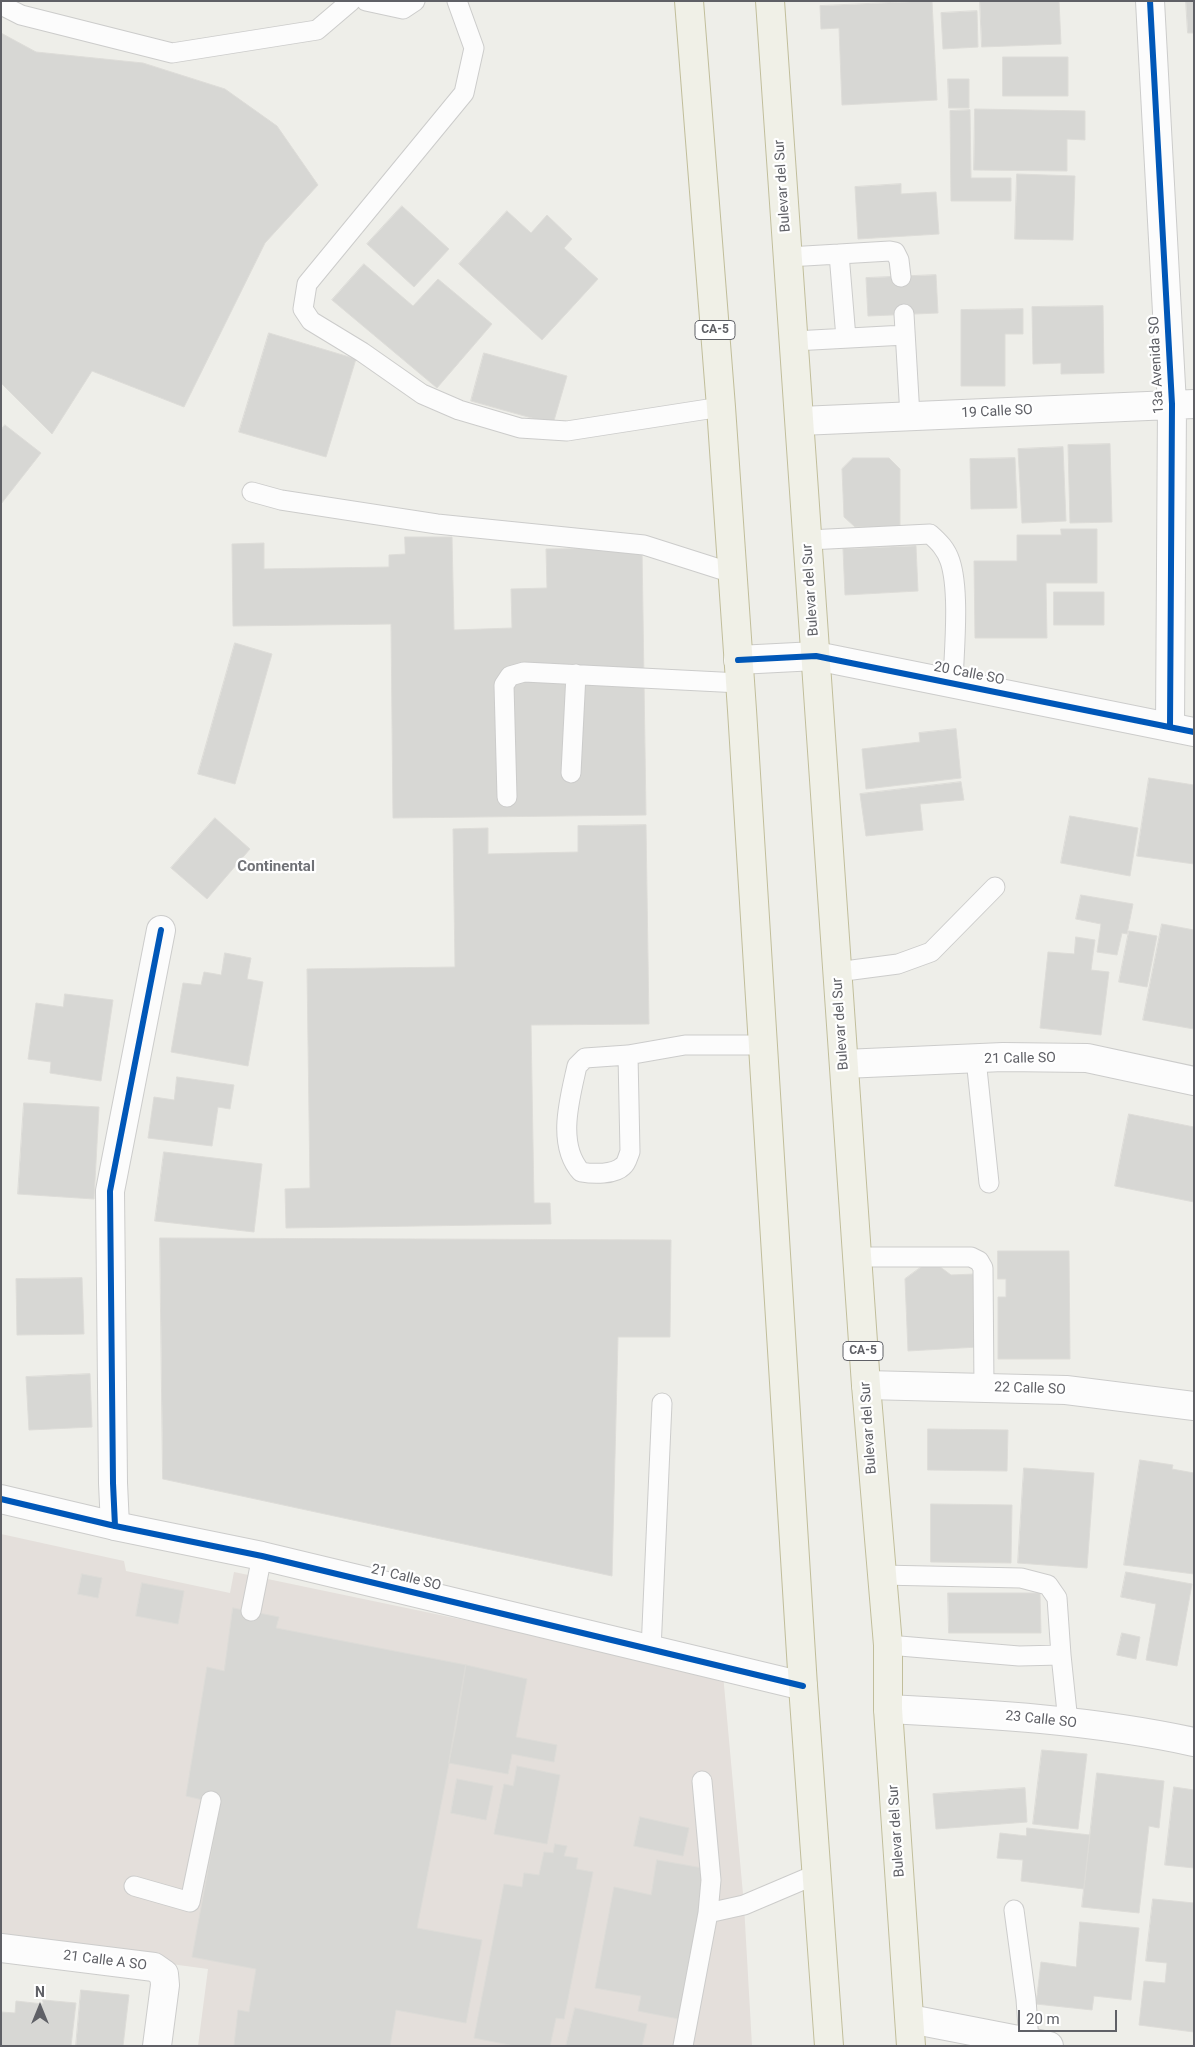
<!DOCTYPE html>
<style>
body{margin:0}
#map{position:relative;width:1195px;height:2047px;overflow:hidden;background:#eeeee9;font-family:Roboto,sans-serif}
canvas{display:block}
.frame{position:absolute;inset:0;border:2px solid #5f6066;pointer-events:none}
.north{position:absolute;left:15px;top:1982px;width:50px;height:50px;-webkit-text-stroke:4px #fff;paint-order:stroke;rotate:0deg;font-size:14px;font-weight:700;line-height:20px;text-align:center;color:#5f6066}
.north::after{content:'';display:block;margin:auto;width:18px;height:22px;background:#5f6066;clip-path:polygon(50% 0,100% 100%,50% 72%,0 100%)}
.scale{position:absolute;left:1018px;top:2010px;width:99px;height:22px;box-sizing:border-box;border:2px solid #5f6066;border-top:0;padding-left:6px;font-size:15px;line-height:18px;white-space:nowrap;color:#5f6066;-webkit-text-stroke:4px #fff;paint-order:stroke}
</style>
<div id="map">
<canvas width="1195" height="2047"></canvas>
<div class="frame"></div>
<div class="north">N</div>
<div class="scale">20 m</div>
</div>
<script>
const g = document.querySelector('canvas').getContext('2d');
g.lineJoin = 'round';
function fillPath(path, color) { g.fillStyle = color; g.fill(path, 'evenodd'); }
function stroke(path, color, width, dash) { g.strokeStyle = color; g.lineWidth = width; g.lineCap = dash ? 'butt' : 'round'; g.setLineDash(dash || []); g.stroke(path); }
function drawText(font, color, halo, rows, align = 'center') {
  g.font = font + ' Roboto,sans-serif'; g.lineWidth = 4.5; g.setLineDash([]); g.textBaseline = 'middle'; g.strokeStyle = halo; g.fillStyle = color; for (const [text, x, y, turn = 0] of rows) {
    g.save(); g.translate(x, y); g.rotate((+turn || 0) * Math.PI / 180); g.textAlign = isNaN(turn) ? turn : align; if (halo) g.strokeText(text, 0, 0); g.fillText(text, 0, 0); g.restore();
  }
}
const medical = new Path2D(`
 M 1,1534 L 124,1561 L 126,1571 L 230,1593 L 234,1572 L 723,1674 L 744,1905 L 752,2046 L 198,2046 L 208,1969 L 1,1941 Z`);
const building = new Path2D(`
 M 932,1 L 937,100 L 842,105 L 839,28 L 821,29 L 820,6 Z
 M 980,1 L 1059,1 L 1061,44 L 982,47 Z
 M 1186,1 L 1194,1 L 1194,33 L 1188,33 Z
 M 977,11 L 978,47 L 943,49 L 941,13 Z
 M 1,33 L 36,52 L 143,63 L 225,89 L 277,126 L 318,185 L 265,243 L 184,407 L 92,371 L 52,434 L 1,383 Z
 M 1003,57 L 1068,57 L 1068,96 L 1003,96 Z
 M 948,79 L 969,79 L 969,108 L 949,108 Z
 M 975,109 L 1085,111 L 1085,140 L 1067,139 L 1067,171 L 974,170 Z
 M 970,110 L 971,178 L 1011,178 L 1011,201 L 951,201 L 950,111 Z
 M 1017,174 L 1075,176 L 1073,240 L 1015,239 Z
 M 901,184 L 901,194 L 936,192 L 939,234 L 858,239 L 855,187 Z
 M 402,206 L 449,249 L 414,287 L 367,244 Z
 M 507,211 L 531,233 L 547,215 L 572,239 L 564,248 L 598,279 L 542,340 L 459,264 Z
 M 364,264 L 413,306 L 438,279 L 492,324 L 437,388 L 332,300 Z
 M 936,275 L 938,313 L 868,316 L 866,278 Z
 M 1103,306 L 1104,373 L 1061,374 L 1061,363 L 1033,364 L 1032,307 Z
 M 1023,309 L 1023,334 L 1005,334 L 1005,386 L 961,386 L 961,310 Z
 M 269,333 L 356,359 L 326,457 L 239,432 Z
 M 484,353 L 567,376 L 553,424 L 471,401 Z
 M 5,425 L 41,453 L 1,504 L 1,430 Z
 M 1110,444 L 1112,522 L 1070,523 L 1068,445 Z
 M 1063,447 L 1066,521 L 1022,523 L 1018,449 Z
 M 853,458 L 889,458 L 900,469 L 900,527 L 855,527 L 844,517 L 842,469 Z
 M 1015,458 L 1017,508 L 971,509 L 970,459 Z
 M 1061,529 L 1097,529 L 1097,583 L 1046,583 L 1047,638 L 975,638 L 974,561 L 1017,561 L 1017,535 L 1061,535 Z
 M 405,537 L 452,537 L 454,630 L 512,628 L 511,589 L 547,588 L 546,549 L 642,548 L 646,815 L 393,818 L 391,624 L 233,626 L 232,544 L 264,543 L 264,569 L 389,567 L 389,555 L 405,554 Z
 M 916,546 L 918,591 L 845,595 L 843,549 Z
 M 1054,592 L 1104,592 L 1104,625 L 1054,625 Z
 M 235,643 L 272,654 L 235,784 L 198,774 Z
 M 956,729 L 961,778 L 866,789 L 862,749 L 920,742 L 919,733 Z
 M 1149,778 L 1194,785 L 1194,864 L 1137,856 Z
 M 961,782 L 964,800 L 920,804 L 923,830 L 866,836 L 860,794 Z
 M 1070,816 L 1138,828 L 1130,876 L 1061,863 Z
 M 215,818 L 250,849 L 207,899 L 171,868 Z
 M 646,825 L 649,1024 L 531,1025 L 534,1203 L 550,1203 L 551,1224 L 286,1228 L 285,1189 L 310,1188 L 307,969 L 455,967 L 453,829 L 488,828 L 488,854 L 578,852 L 578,826 Z
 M 1081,895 L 1133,904 L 1127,934 L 1122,933 L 1117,955 L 1097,952 L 1101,924 L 1076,919 Z
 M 1162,924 L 1194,930 L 1194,1029 L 1143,1020 Z
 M 1129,931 L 1157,936 L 1147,987 L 1119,982 Z
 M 1076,937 L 1095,940 L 1091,970 L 1109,972 L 1101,1035 L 1040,1028 L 1048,952 L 1074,954 Z
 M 225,953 L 251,958 L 247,979 L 263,982 L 248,1066 L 171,1052 L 183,983 L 201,985 L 204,972 L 221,975 Z
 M 65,994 L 113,1000 L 101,1081 L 50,1073 L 51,1062 L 28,1059 L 36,1003 L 63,1007 Z
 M 177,1077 L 234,1085 L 230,1109 L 218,1107 L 212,1146 L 148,1138 L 154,1097 L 174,1100 Z
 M 24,1103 L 99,1107 L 94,1199 L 18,1194 Z
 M 1129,1114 L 1194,1127 L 1194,1202 L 1115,1186 Z
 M 164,1152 L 262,1164 L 254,1232 L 155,1221 Z
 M 160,1238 L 671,1240 L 670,1337 L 618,1337 L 612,1576 L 163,1479 Z
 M 998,1251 L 1069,1251 L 1070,1359 L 998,1359 L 998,1297 L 1006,1297 L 1006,1279 L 998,1279 Z
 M 931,1260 L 951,1275 L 975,1274 L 978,1347 L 908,1351 L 905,1279 Z
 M 82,1278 L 84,1334 L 17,1335 L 16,1279 Z
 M 90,1374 L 92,1427 L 29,1430 L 26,1377 Z
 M 928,1429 L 1008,1430 L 1007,1471 L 928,1470 Z
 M 1140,1460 L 1173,1465 L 1172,1469 L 1194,1473 L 1194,1574 L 1124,1565 Z
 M 1024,1468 L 1094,1473 L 1087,1568 L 1018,1563 Z
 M 931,1504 L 1012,1505 L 1011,1563 L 931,1562 Z
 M 1126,1572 L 1192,1584 L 1177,1666 L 1146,1660 L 1156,1604 L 1121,1597 Z
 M 82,1574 L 102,1578 L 98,1598 L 78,1594 Z
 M 142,1583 L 184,1591 L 178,1624 L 136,1616 Z
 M 948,1593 L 1040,1593 L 1041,1633 L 949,1633 Z
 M 233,1608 L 279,1617 L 276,1628 L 466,1665 L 456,1727 L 417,1928 L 482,1940 L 466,2023 L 396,2010 L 390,2046 L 234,2046 L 238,2010 L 249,2012 L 256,1969 L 192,1957 L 220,1804 L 186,1796 L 207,1667 L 224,1671 Z
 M 1122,1633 L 1140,1637 L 1136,1659 L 1117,1655 Z
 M 466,1665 L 527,1679 L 516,1737 L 557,1745 L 554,1762 L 512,1754 L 508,1774 L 449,1763 Z
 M 1042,1750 L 1087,1754 L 1078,1829 L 1033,1824 Z
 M 517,1766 L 560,1775 L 547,1844 L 494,1834 L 504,1784 L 513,1786 Z
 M 1097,1773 L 1164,1781 L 1159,1828 L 1149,1826 L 1139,1913 L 1082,1907 Z
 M 457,1779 L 493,1786 L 486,1820 L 451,1813 Z
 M 1174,1787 L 1194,1790 L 1194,1868 L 1165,1865 Z
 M 1025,1788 L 1027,1822 L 936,1829 L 933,1794 Z
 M 640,1817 L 689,1828 L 683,1856 L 634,1846 Z
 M 1027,1828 L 1090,1835 L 1084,1889 L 1021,1881 L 1023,1860 L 997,1858 L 1000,1833 L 1026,1836 Z
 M 555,1844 L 567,1846 L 564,1856 L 578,1858 L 576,1869 L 593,1872 L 564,2019 L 556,2018 L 550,2046 L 515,2046 L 474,2038 L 504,1884 L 522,1887 L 524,1873 L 539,1875 L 544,1852 L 553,1853 Z
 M 657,1860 L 708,1869 L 679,2019 L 638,2011 L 641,1996 L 595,1988 L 614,1887 L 651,1895 Z
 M 1153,1899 L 1194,1903 L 1194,2032 L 1139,2025 L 1144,1981 L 1165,1983 L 1167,1963 L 1146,1961 Z
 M 1080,1922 L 1139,1928 L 1131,2000 L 1094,1996 L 1092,2010 L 1036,2004 L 1041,1962 L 1076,1967 Z
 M 81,1990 L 129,1995 L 123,2046 L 76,2046 Z
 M 43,2000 L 76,2003 L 71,2046 L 1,2046 L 1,2012 L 15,2013 L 16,2001 L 43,2004 Z
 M 575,2008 L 647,2024 L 642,2046 L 566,2046 Z`);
const service = new Path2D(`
 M 366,1 L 403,9 L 415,1
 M 457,1 L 474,48 L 464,93 L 307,284 L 303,309 L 311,321 L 362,352 L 422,394 L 459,410 L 520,428 L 567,431 L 721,407
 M 1,5 L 21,15 L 172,53 L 317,30 L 351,1
 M 839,254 L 846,338
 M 788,257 L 890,251 L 895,252 L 899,260 L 901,277
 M 904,314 L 910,416
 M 794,341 L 905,335
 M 252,492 L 281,500 L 437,524 L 644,545 L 732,573
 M 808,540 L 930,534 C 939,542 946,549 950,561 C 960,591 954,651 953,683
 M 571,773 L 576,674
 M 507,797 L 504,685 L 510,676 L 524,672 L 544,673 L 740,683
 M 837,972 L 898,964 L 931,952 L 995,887
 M 628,1055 L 630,1152 C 628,1156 627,1163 623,1166 C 614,1175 593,1174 581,1172 C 556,1144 570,1098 577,1066 L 585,1058 L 628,1055 L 685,1045 L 764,1045
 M 976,1059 L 989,1183
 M 857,1257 L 971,1257 L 979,1261 L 983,1268 L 984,1388
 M 881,1575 L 1021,1578 L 1048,1585 L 1057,1598 L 1061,1655 L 1019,1656 L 888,1645
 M 251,1611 L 262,1556
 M 651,1650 L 662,1403
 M 1061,1655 L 1068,1722
 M 134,1886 L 190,1902 L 211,1801
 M 1014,1910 L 1026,1999 L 1029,2042
 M 708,1913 L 744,1905 L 817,1874
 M 683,2046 L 708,1913 L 711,1880 L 702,1781`);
const minor = new Path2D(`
 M 1150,1 L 1172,404 L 1170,727
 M 800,421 L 1194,404
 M 844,1064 L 1003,1057 L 1087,1058 L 1194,1081
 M 866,1385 L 1066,1390 L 1194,1406
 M 115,1526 L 113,1483 L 110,1191 L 161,930
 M 888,1709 C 990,1714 1093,1720 1194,1742
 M 1,1948 L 154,1967 L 164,1974 L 165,1985 L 157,2046
 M 910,2019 L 1049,2046`);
const tertiary = new Path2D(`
 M 738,660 L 816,656 L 1194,732
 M 1,1499 L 115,1526 L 262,1556 L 803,1686`);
const trunk = new Path2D(`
 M 689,1 L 721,407 L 742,710 L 803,1686 L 829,2046
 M 770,1 L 866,1385 L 888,1645 L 888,1709 L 911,2046`);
const cycleway = new Path2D(`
 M 1150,1 L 1172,404 L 1170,727
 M 738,660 L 816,656 L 1194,732
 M 1,1499 L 115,1526 L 262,1556 L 803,1686
 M 115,1526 L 113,1483 L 110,1191 L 161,930`);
const shields = [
 [715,330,40],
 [863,1351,40]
];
const shieldNames = [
 ["CA-5",715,330],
 ["CA-5",863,1351]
];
const streetNames = [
 ["Bulevar del Sur",783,186,-94],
 ["13a Avenida SO",1157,365,-93],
 ["19 Calle SO",997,412,-3],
 ["Bulevar del Sur",811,590,-94],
 ["20 Calle SO",969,674,11],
 ["Bulevar del Sur",841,1024,-94],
 ["21 Calle SO",1020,1059,-1],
 ["22 Calle SO",1030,1389,2],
 ["Bulevar del Sur",869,1428,-94],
 ["21 Calle SO",406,1578,14],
 ["23 Calle SO",1041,1720,6],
 ["Bulevar del Sur",897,1831,-94],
 ["21 Calle A SO",105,1961,7]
];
const neighbourhoodNames = [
 ["Continental",276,867]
];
fillPath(medical, '#e4dfdb');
fillPath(building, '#d7d7d4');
stroke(building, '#dddcd8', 1);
stroke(service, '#cccccb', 21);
stroke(minor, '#cccccb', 30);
stroke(tertiary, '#cccccb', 30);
stroke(trunk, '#c1be9b', 30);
stroke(service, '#fcfcfc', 19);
stroke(minor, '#fcfcfc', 28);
stroke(tertiary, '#fcfcfc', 28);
stroke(trunk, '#f0f0e7', 28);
stroke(cycleway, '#0057b8', 6);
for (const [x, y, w] of shields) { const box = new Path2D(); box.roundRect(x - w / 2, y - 9.5, w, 19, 4); g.fillStyle = '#fff'; g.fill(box); stroke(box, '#5f6066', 1); }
drawText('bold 12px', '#5f6066', null, shieldNames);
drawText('14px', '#5f6066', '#fff', streetNames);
drawText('bold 15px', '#707277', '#fff', neighbourhoodNames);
</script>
